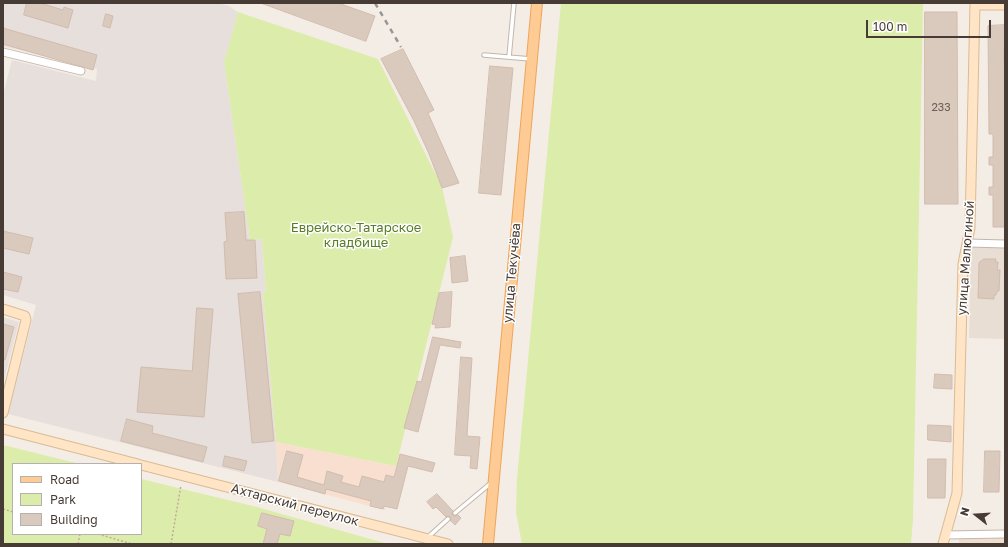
<!DOCTYPE html>
<meta charset="utf-8">
<style>
body{margin:0}
#map{position:relative;width:1008px;height:547px;overflow:hidden;background:#f4ede6;font-family:"Golos Text",sans-serif}
canvas{display:block}
.frame{position:absolute;inset:0;border:4px solid #473c35;pointer-events:none}
.legend{position:absolute;left:12px;top:463px;width:130px;height:72px;box-sizing:border-box;background:#fff;border:1px solid #b5b1ae;margin:0;padding:5px 7px;list-style:none;font-size:12px;color:#473c35}
.legend li{display:flex;align-items:center;gap:8px;height:20px}
.legend b{width:20px;border:1px solid #b5b1ae}
.north{position:absolute;left:956px;top:495px;width:40px;height:40px;-webkit-text-stroke:3px #fff;paint-order:stroke;rotate:287deg;font-size:11px;font-weight:700;line-height:16px;text-align:center;color:#473c35}
.north::after{content:'';display:block;margin:auto;width:14px;height:18px;background:#473c35;clip-path:polygon(50% 0,100% 100%,50% 72%,0 100%)}
.scale{position:absolute;left:866px;top:20px;width:125px;height:18px;box-sizing:border-box;border:2px solid #473c35;border-top:0;padding-left:5px;font-size:12px;line-height:14px;white-space:nowrap;color:#473c35;-webkit-text-stroke:3px #fff;paint-order:stroke}
</style>
<div id="map">
<canvas width="1008" height="547"></canvas>
<div class="frame"></div>
<ul class="legend">
<li><b style="height:5px;background:#ffcb94"></b>Road</li>
<li><b style="height:11px;background:#dcecab"></b>Park</li>
<li><b style="height:11px;background:#dac9bd"></b>Building</li>
</ul>
<div class="north">N</div>
<div class="scale">100 m</div>
</div>
<script>
const g = document.querySelector('canvas').getContext('2d');
g.lineJoin = 'round';
function fillPath(path, color) { g.fillStyle = color; g.fill(path, 'evenodd'); }
function stroke(path, color, width, dash) { g.strokeStyle = color; g.lineWidth = width; g.lineCap = dash ? 'butt' : 'round'; g.setLineDash(dash || []); g.stroke(path); }
function drawText(font, color, halo, rows, align = 'center') {
  g.font = font + ' "Golos Text",sans-serif'; g.lineWidth = 3; g.setLineDash([]); g.textBaseline = 'middle'; g.strokeStyle = halo; g.fillStyle = color; for (const [text, x, y, turn = 0] of rows) {
    g.save(); g.translate(x, y); g.rotate((+turn || 0) * Math.PI / 180); g.textAlign = isNaN(turn) ? turn : align; if (halo) g.strokeText(text, 0, 0); g.fillText(text, 0, 0); g.restore();
  }
}
const residential = new Path2D(`
 M 971,247 L 1005,248 L 1005,339 L 969,338 Z`);
const commercial = new Path2D(`
 M 276,442 L 396,466 L 385,510 L 278,482 Z`);
const industrial = new Path2D(`
 M 3,3 L 218,3 L 229,6 L 238,12 L 224,62 L 250,240 L 262,239 L 266,293 L 263,293 L 276,442 L 278,482 L 8,414 L 36,305 L 3,295 L 3,95 L 12,60 L 96,81 L 97,69 L 3,46 Z
 M 3,317 L 19,322 L 3,384 Z`);
const education = new Path2D(`
 M 993,537 L 1005,537 L 1005,544 L 959,544 L 959,539 L 993,539 Z`);
const green = new Path2D(`
 M 561,3 L 923,3 L 913,520 L 911,544 L 522,544 L 516,512 L 517,479 Z
 M 238,12 L 378,59 L 442,187 L 453,237 L 396,466 L 276,442 L 263,293 L 266,292 L 262,239 L 250,240 L 224,62 Z
 M 3,445 L 80,464 L 13,464 L 13,534 L 141,534 L 141,479 L 257,507 L 388,544 L 3,544 Z`);
const building = new Path2D(`
 M 27,3 L 40,3 L 63,10 L 64,7 L 73,10 L 68,28 L 24,15 Z
 M 261,3 L 338,3 L 375,16 L 366,41 Z
 M 925,12 L 957,12 L 958,204 L 925,204 Z
 M 106,14 L 113,16 L 110,28 L 103,26 Z
 M 1005,25 L 1005,49 L 1004,49 L 1004,62 L 1005,62 L 1005,227 L 993,227 L 993,195 L 989,195 L 989,187 L 993,187 L 993,165 L 989,165 L 989,157 L 993,157 L 993,134 L 989,134 L 988,26 Z
 M 3,28 L 97,55 L 93,70 L 3,44 Z
 M 403,49 L 434,110 L 428,113 L 459,183 L 442,188 L 429,154 L 414,121 L 381,59 Z
 M 490,66 L 513,68 L 501,195 L 479,193 Z
 M 244,212 L 246,240 L 255,240 L 257,278 L 226,279 L 224,242 L 227,241 L 225,213 Z
 M 3,231 L 33,238 L 29,254 L 3,248 Z
 M 465,256 L 468,281 L 452,283 L 450,258 Z
 M 984,259 L 996,259 L 995,262 L 998,262 L 997,270 L 1000,270 L 999,291 L 997,291 L 996,295 L 994,295 L 994,299 L 978,298 L 979,263 Z
 M 3,272 L 22,277 L 18,292 L 3,289 Z
 M 260,292 L 274,441 L 252,443 L 238,294 Z
 M 452,292 L 450,327 L 435,328 L 436,325 L 432,324 L 439,293 Z
 M 197,308 L 213,309 L 204,417 L 137,412 L 141,367 L 192,371 Z
 M 3,324 L 14,327 L 5,360 L 3,359 Z
 M 433,337 L 461,342 L 460,348 L 440,345 L 418,432 L 404,428 L 417,381 L 421,382 Z
 M 461,357 L 472,358 L 467,436 L 480,437 L 477,469 L 470,468 L 471,456 L 455,455 Z
 M 935,374 L 952,375 L 952,389 L 934,388 Z
 M 127,419 L 153,426 L 152,433 L 207,447 L 203,462 L 121,441 Z
 M 928,425 L 951,426 L 951,442 L 928,440 Z
 M 287,451 L 303,455 L 297,477 L 324,485 L 327,471 L 343,476 L 341,482 L 359,487 L 362,476 L 384,482 L 386,475 L 394,477 L 400,454 L 435,463 L 432,472 L 408,466 L 397,509 L 384,506 L 383,509 L 370,506 L 371,501 L 326,489 L 325,494 L 279,481 Z
 M 985,451 L 1000,451 L 999,492 L 984,492 Z
 M 225,456 L 247,461 L 244,471 L 223,466 Z
 M 928,459 L 946,459 L 945,498 L 928,498 Z
 M 437,494 L 453,511 L 452,513 L 453,515 L 455,516 L 458,515 L 461,518 L 455,525 L 451,521 L 450,517 L 446,517 L 436,507 L 433,509 L 427,502 Z
 M 262,513 L 294,521 L 290,536 L 280,534 L 277,544 L 263,544 L 267,529 L 258,526 Z`);
const path = new Path2D(`
 M 3,509 L 13,512
 M 98,534 L 132,544
 M 78,544 L 80,534
 M 171,544 L 181,485`);
const lane = new Path2D(`
 M 484,55 L 531,59
 M 509,57 L 514,3
 M 455,513 L 491,483
 M 427,538 L 448,519`);
const street = new Path2D(`
 M 3,52 L 81,71
 M 968,243 L 1005,244
 M 946,535 L 1005,534`);
const secondary = new Path2D(`
 M 975,5 L 1005,5
 M 3,309 L 25,316 L 26,320 L 3,413
 M 3,429 L 138,464
 M 141,465 L 448,544
 M 943,544 L 957,493 L 963,264 L 970,228 L 975,3`);
const primary = new Path2D(`
 M 488,544 L 537,3`);
const rail = new Path2D(`
 M 375,3 L 401,47`);
const numberNames = [
 ["233",941,108]
];
const parkNames = [
 ["Еврейско-Татарское",356,228],
 ["кладбище",356,243]
];
const streetNames = [
 ["улица Малюгиной",966,258,-86],
 ["улица Текучёва",512,273,-85],
 ["Ахтарский переулок",295,505,15]
];
fillPath(residential, '#e9ded3');
fillPath(commercial, '#f8dfcf');
fillPath(industrial, '#e6dfdb');
fillPath(education, '#eedfcf');
fillPath(green, '#dcecab');
fillPath(building, '#dac9bd');
stroke(building, '#d2bcad', 1);
stroke(lane, '#c3b6ab', 5.5);
stroke(street, '#c3b6ab', 9);
stroke(secondary, '#dbba94', 11);
stroke(primary, '#eda45b', 12);
stroke(path, '#c3ab98', 1.5, [2, 2]);
stroke(lane, '#fff', 3.5);
stroke(street, '#fff', 7);
stroke(secondary, '#ffe5c5', 9);
stroke(primary, '#ffcb94', 10);
stroke(rail, '#969696', 2.5, [5, 5]);
drawText('11px', '#6c5f57', null, numberNames);
drawText('13px', '#587e23', '#fff', parkNames);
drawText('13px', '#473c35', '#fff', streetNames);
</script>
